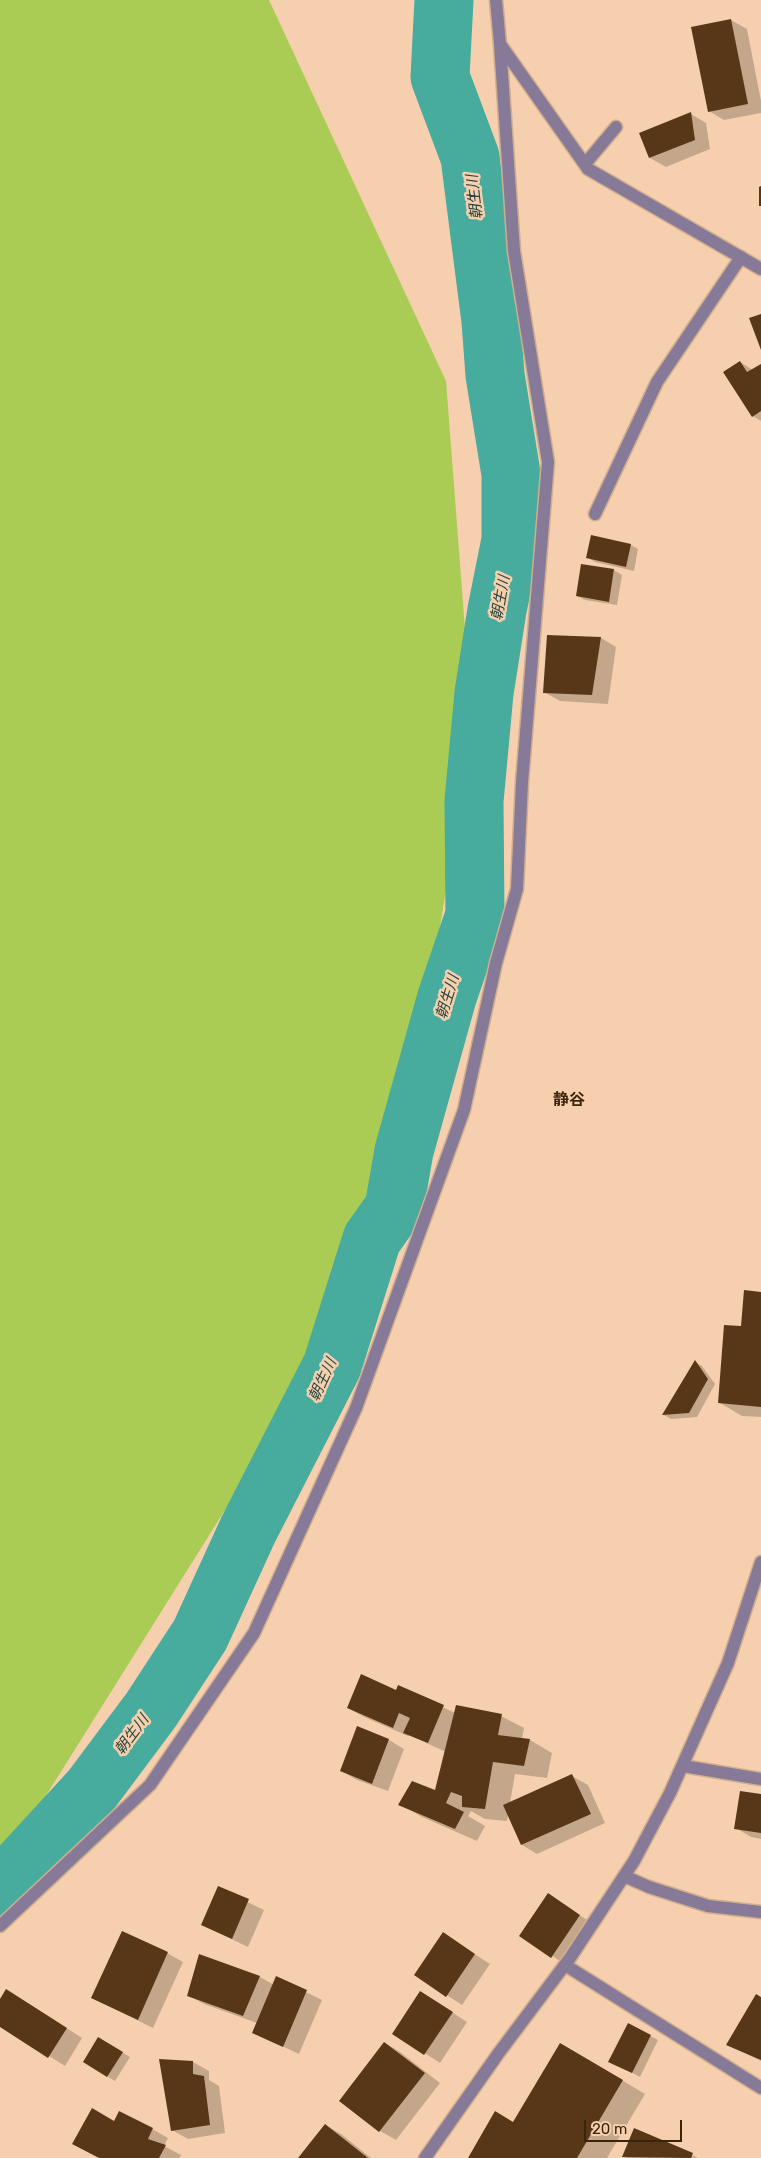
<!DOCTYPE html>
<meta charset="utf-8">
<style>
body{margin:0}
#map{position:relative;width:761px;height:2158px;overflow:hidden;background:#f6d0ae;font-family:Rubik,sans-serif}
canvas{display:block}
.scale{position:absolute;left:584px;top:2120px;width:98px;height:22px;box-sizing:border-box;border:2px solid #3c240b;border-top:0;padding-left:6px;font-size:15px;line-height:18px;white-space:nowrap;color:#3c240b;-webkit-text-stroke:4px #f6d0ae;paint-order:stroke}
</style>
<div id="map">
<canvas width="761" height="2158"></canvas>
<div class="scale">20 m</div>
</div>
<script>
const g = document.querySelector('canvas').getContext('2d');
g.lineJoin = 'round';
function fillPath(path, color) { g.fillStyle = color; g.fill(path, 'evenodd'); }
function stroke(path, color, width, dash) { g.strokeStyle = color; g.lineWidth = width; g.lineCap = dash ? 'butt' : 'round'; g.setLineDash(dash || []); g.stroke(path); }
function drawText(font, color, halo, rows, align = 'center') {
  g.font = font + ' Rubik,"Noto Sans JP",sans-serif'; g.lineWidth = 5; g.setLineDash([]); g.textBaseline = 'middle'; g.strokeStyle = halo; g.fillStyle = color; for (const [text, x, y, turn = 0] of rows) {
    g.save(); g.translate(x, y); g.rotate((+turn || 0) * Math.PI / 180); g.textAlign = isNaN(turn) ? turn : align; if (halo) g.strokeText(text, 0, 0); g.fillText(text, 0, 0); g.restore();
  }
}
const green = new Path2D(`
 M 0,0 L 269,0 L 446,381 L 466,642 L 447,884 L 394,1208 L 225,1510 L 0,1869 Z`);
const shadow = new Path2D(`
 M 731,20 L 747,29 L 761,101 L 761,113 L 724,120 L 709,111 Z
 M 691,114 L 706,123 L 710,149 L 666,167 L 650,158 L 641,134 Z
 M 740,362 L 753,370 L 761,365 L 761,421 L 753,416 Z
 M 631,545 L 638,549 L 634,571 L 595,562 L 587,557 Z
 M 582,565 L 614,570 L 622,575 L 617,605 L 585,600 L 577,596 Z
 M 601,638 L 616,647 L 608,704 L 560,701 L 544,692 Z
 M 761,1293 L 761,1417 L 742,1416 L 720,1403 L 742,1328 Z
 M 695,1362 L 702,1366 L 715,1384 L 697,1417 L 671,1419 L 664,1415 Z
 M 399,1686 L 455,1713 L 501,1716 L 524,1728 L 522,1739 L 530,1740 L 552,1753 L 547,1778 L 515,1774 L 510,1803 L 572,1776 L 588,1785 L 605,1823 L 537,1854 L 522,1845 L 508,1814 L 507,1821 L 485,1819 L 471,1811 L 468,1816 L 485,1826 L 477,1841 L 422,1817 L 400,1804 L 436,1792 L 446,1752 L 409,1735 L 408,1736 L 364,1717 L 348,1708 L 397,1692 Z
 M 358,1728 L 389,1740 L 404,1749 L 388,1791 L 357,1780 L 341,1771 Z
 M 761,1795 L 761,1839 L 751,1837 L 736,1828 Z
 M 218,1888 L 264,1910 L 248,1947 L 202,1925 Z
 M 548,1895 L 595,1925 L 568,1966 L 521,1936 Z
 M 443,1934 L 490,1964 L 462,2005 L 416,1975 Z
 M 167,1953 L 183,1962 L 153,2028 L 92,1998 Z
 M 200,1956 L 260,1977 L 274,1985 L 277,1978 L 322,2000 L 299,2054 L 254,2033 L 257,2023 L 204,2004 L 188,1995 Z
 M 7,1990 L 82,2038 L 65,2066 L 0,2025 L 0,2001 Z
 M 421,1992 L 467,2022 L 440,2063 L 394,2033 Z
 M 761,1998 L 761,2061 L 728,2045 Z
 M 629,2025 L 658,2040 L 640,2077 L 617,2065 Z
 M 99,2038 L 130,2057 L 115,2081 L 84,2062 Z
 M 385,2043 L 400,2052 L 440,2083 L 396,2140 L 380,2131 L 341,2101 Z
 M 583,2057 L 645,2094 L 607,2158 L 469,2158 L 514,2124 Z
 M 160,2060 L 193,2062 L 209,2071 L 209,2080 L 219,2086 L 225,2133 L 188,2139 L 172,2130 Z
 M 115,2122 L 152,2129 L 168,2138 L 164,2146 L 181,2155 L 179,2158 L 100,2158 Z
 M 325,2125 L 341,2134 L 371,2158 L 300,2158 Z
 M 692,2155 L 698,2158 L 627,2158 L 623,2156 Z`);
const river = new Path2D(`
 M 0,1889 L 92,1789 L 151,1710 L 200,1635 L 248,1530 L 332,1366 L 372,1239 L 394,1208 L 404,1151 L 447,997 L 475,915 L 474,801 L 484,693 L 497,610 L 511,540 L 511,474 L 495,375 L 491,321 L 470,157 L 440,77 L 444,0`);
const building = new Path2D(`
 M 731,19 L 748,104 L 708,112 L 691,27 Z
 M 691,112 L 695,140 L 649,158 L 639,133 Z
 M 761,186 L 761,206 L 759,206 L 759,187 Z
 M 761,314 L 761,350 L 749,318 Z
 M 740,361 L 747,372 L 761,364 L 761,411 L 752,417 L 723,372 Z
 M 591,535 L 631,544 L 626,567 L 586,558 Z
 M 581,564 L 614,569 L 609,602 L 576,596 Z
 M 547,635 L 601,637 L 592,695 L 543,693 Z
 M 744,1290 L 761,1292 L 761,1407 L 718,1403 L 724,1325 L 741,1326 Z
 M 695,1360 L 708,1379 L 689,1413 L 662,1415 Z
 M 361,1674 L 396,1690 L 398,1685 L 444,1705 L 428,1743 L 403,1733 L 410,1718 L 399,1713 L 393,1728 L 347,1708 Z
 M 456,1705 L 502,1714 L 498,1735 L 530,1739 L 524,1766 L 493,1762 L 485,1809 L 462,1807 L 462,1796 L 451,1792 L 446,1803 L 464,1812 L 455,1829 L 398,1805 L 412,1781 L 435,1790 Z
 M 357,1726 L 389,1739 L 372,1784 L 340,1771 Z
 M 572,1774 L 591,1814 L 521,1845 L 503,1805 Z
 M 740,1791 L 761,1794 L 761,1833 L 734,1829 Z
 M 218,1886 L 249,1899 L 232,1939 L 201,1925 Z
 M 548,1893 L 580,1915 L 551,1958 L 519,1936 Z
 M 122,1931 L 168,1952 L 138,2020 L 91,1998 Z
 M 443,1932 L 475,1954 L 446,1997 L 414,1975 Z
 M 199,1954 L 260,1976 L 243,2016 L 187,1996 Z
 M 276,1976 L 307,1990 L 283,2047 L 252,2033 Z
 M 6,1989 L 67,2028 L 48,2058 L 0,2027 L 0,1999 Z
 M 420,1991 L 453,2012 L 424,2055 L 392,2034 Z
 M 756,1994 L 761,1997 L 761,2060 L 726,2045 Z
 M 628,2023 L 651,2035 L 632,2073 L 608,2062 Z
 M 98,2037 L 123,2052 L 107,2077 L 83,2062 Z
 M 384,2042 L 425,2073 L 379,2132 L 339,2101 Z
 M 560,2043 L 623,2080 L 577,2158 L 468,2158 L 495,2111 L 513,2122 Z
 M 159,2059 L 193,2061 L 193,2074 L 204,2076 L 210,2125 L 171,2131 Z
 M 92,2108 L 114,2121 L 119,2111 L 153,2128 L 148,2139 L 166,2145 L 159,2158 L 99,2158 L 72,2144 Z
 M 325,2124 L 368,2158 L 298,2158 Z
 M 634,2128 L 693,2153 L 691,2158 L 622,2157 Z`);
const minor = new Path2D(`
 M 496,0 L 500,44 L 588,169 L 761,269
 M 585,164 L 616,127
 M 595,514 L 657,382 L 741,257
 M 683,1766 L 761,1779
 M 624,1876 L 649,1887 L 708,1906 L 761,1912
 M 0,1926 L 150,1785 L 254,1633 L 356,1408 L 464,1110 L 496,963 L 517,889 L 522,782 L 548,462 L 514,251 L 500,44
 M 565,1965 L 761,2088
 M 425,2158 L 498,2054 L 570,1958 L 634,1861 L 670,1793 L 728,1663 L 761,1562`);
const waterNames = [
 ["朝生川",475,197,-97],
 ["朝生川",501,598,-80],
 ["朝生川",448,997,-73],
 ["朝生川",323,1380,-65],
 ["朝生川",132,1735,-53]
];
const quarterNames = [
 ["静谷",569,1100]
];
fillPath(green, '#aacc54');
fillPath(shadow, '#0003');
stroke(river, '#47ab9e', 59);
fillPath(building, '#573718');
stroke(minor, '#d1ae8d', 15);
stroke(minor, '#867a98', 12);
drawText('italic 15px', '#25443f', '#f6d0ae', waterNames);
drawText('bold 16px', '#3c240b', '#f6d0ae', quarterNames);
</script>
